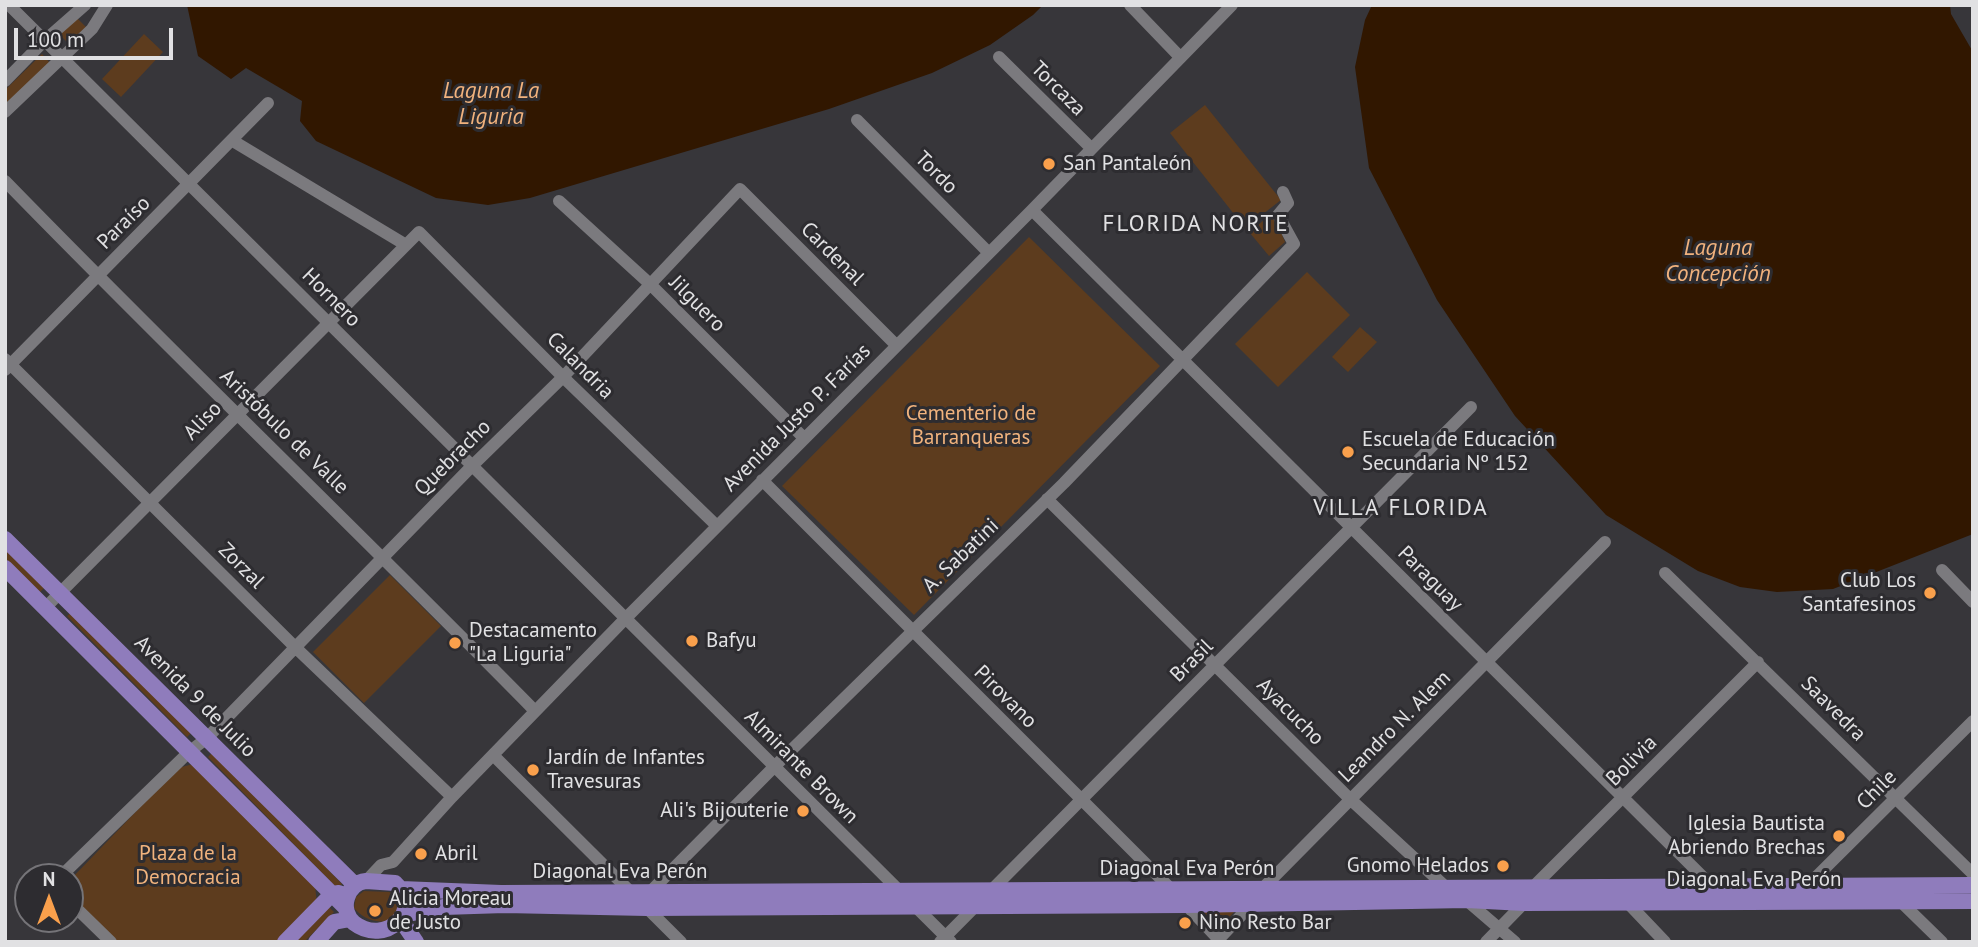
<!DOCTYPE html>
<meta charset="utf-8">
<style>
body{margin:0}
#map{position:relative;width:1978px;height:947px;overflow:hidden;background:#37363a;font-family:"PT Sans",sans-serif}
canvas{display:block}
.frame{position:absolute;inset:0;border:7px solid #e1e1e3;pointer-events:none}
.north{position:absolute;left:14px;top:863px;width:70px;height:70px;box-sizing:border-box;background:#2d2c30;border:2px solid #757478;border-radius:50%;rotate:0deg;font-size:19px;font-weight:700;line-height:28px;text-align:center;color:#e1e1e3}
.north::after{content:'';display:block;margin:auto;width:24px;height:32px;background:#f9a04c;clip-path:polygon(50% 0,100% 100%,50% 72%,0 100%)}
.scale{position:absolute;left:14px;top:28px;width:159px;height:32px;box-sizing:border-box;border:4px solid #e1e1e3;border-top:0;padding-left:9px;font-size:21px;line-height:24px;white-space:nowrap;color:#e1e1e3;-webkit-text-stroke:5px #2d2c30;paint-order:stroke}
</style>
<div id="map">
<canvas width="1978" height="947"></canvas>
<div class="frame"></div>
<div class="north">N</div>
<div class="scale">100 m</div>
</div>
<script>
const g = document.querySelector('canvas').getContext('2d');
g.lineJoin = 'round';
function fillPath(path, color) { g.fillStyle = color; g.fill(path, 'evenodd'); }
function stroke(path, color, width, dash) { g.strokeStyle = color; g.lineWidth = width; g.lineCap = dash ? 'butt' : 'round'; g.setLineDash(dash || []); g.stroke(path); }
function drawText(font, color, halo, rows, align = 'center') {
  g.font = font + ' "PT Sans",sans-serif'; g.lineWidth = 6; g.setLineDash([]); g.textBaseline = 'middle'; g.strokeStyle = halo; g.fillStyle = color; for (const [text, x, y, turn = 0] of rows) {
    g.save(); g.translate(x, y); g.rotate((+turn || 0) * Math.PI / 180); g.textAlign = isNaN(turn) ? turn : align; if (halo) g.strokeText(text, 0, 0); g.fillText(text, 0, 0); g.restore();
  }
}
const green = new Path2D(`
 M 76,17 L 87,28 L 70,45 L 59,34 Z
 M 144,34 L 163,52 L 121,97 L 102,79 Z
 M 42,54 L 50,63 L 5,106 L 5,90 Z
 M 1205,105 L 1281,200 L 1245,228 L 1170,133 Z
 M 1272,212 L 1285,242 L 1269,256 L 1250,233 Z
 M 1029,237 L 1160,366 L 914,615 L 782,486 Z
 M 1307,272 L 1350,315 L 1278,387 L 1235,344 Z
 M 1360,327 L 1377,342 L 1348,372 L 1332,357 Z
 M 5,548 L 45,587 L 40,592 L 5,558 Z
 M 390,575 L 441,626 L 364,703 L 313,652 Z
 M 72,612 L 192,732 L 187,737 L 67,616 Z
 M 213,752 L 342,884 L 337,888 L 208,757 Z
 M 193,764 L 315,886 L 317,904 L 278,942 L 117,942 L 70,897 L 70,880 L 178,768 Z
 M 364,891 L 389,892 L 396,895 L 400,909 L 388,922 C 374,922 363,919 354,908 L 356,897 Z
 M 329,907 L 334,912 L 304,942 L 293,942 Z
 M 1237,909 L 1220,927 L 1202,911 Z`);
const water = new Path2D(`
 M 187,5 L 1043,5 L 1033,15 L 990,45 L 932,73 L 829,109 L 701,147 L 530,198 L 488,205 L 436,198 L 316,141 L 300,121 L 302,101 L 246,68 L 231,79 L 198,56 Z
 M 1372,5 L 1950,5 L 1951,14 L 1973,52 L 1973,534 L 1833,589 L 1777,592 L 1740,587 L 1698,571 L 1606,515 L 1515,416 L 1437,300 L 1369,168 L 1355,67 L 1365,20 Z`);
const minor = new Path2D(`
 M 9,5 L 951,942
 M 1130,5 L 1180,57
 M 999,57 L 1091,148
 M 5,81 L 44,41 L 85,5
 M 5,112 L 92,29 L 107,5
 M 857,120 L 988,252
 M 233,141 L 406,245
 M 5,181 C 179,360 360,533 535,711
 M 559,201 L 650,284 L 804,438
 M 1032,210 L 1712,886
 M 5,359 L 295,647 L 452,797
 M 5,370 L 268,103
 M 762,480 L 1172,890 L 1221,942
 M 1047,499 L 1350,799 L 1449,890
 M 1942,570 L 1973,602
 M 1665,573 L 1973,874
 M 45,608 L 419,232 L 563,377 L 717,526
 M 493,755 L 681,942
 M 60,877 L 190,751 L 206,739 L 472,466 L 563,377 L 740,189 L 896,345
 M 366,881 L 381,865 L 393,862 L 452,797 L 625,619 L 1032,210 L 1232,5
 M 1807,886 L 1973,721
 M 1532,888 L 1758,662
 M 650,892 L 774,767 L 1064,483 L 1294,244 L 1278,215 L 1288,203 L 1283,192
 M 1465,899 L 1515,942
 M 1626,901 L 1665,942
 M 1900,901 L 1942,942
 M 70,902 L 111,942
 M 940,942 L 1471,407
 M 1216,942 L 1252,904 L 1262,889 L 1605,542
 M 1486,942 L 1524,903`);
const major = new Path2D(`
 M 5,539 L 355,885
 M 5,568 L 346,908
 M 366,881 L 395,883 C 425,910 385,947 354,923 C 347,917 344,907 347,898 C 350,888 356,882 366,881 Z
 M 401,889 L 501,893 L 1973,885
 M 403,915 L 443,907 L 505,905 L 647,908 L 1186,905 L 1467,900 L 1524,903 L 1973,901
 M 401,920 L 416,942
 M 285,942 L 332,894 L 339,893
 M 316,942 L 334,922 L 350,919`);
const markers = [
 [1049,164,7,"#f9a04c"],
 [1348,452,7,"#f9a04c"],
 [1930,593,7,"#f9a04c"],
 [692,641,7,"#f9a04c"],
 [455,643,7,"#f9a04c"],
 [533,770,7,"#f9a04c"],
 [803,811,7,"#f9a04c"],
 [1839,836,7,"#f9a04c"],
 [421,854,7,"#f9a04c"],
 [1503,866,7,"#f9a04c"],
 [375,911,7,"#f9a04c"],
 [1185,923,7,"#f9a04c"]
];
const streetNames = [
 ["Torcaza",1058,89,45],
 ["Tordo",936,173,45],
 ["Paraíso",124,223,-45],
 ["Cardenal",832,254,45],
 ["Hornero",331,298,45],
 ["Jilguero",697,304,45],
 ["Calandria",580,366,45],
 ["Avenida Justo P. Farías",797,418,-45],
 ["Aliso",203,421,-46],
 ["Aristóbulo de Valle",284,432,44],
 ["Quebracho",453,458,-45],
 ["A. Sabatini",961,556,-44],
 ["Zorzal",241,566,45],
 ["Paraguay",1430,579,45],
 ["Brasil",1192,661,-45],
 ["Avenida 9 de Julio",195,697,45],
 ["Pirovano",1005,697,45],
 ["Saavedra",1833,709,45],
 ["Ayacucho",1290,712,45],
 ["Leandro N. Alem",1395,727,-45],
 ["Bolivia",1632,761,-45],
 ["Almirante Brown",801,767,45],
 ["Chile",1877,790,-45],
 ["Diagonal Eva Perón",1187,869],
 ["Diagonal Eva Perón",620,872],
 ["Diagonal Eva Perón",1754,880]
];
const poiNames = [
 ["San Pantaleón",1063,164],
 ["Escuela de Educación",1362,440],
 ["Secundaria Nº 152",1362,464],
 ["Club Los",1916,581,"right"],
 ["Santafesinos",1916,605,"right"],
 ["Destacamento",469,631],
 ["\"La Liguria\"",469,655],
 ["Bafyu",706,641],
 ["Jardín de Infantes",547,758],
 ["Travesuras",547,782],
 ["Ali's Bijouterie",789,811,"right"],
 ["Iglesia Bautista",1825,824,"right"],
 ["Abriendo Brechas",1825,848,"right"],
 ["Abril",435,854],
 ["Gnomo Helados",1489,866,"right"],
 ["Alicia Moreau",389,899],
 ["de Justo",389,923],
 ["Nino Resto Bar",1199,923]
];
const parkNames = [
 ["Cementerio de",971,414],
 ["Barranqueras",971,438],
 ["Plaza de la",188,854],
 ["Democracia",188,878]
];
const waterNames = [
 ["Laguna La",491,91],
 ["Liguria",491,117],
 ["Laguna",1718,248],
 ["Concepción",1718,274]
];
const neighbourhoodNames = [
 ["FLORIDA NORTE",1196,224],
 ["VILLA FLORIDA",1401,508]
];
fillPath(green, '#5d3c1e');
fillPath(water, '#311700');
stroke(minor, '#7b7a7e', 12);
stroke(major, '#8f7cbc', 16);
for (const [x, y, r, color] of markers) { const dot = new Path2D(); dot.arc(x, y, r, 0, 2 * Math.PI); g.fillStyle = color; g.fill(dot); stroke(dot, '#2d2c30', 2.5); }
drawText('21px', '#e1e1e3', '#2d2c30', streetNames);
drawText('21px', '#e1e1e3', '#2d2c30', poiNames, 'left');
drawText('21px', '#f1b37d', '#2d2c30', parkNames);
drawText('italic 23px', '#f1b27d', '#2d2c30', waterNames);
g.letterSpacing = '2px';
drawText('23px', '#e1e1e3', '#2d2c30', neighbourhoodNames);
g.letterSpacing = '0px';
</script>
